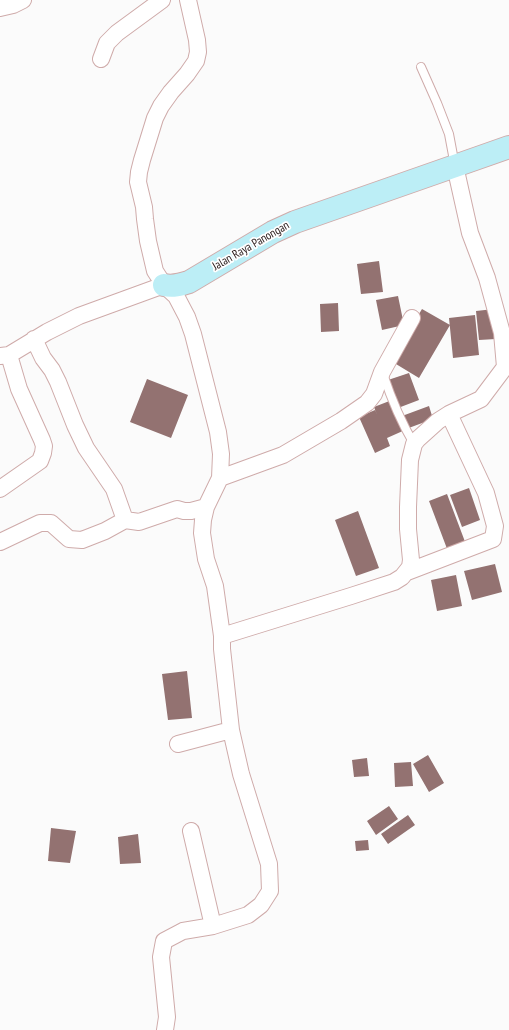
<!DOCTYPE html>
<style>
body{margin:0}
canvas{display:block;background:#fbfbfb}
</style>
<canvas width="509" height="1030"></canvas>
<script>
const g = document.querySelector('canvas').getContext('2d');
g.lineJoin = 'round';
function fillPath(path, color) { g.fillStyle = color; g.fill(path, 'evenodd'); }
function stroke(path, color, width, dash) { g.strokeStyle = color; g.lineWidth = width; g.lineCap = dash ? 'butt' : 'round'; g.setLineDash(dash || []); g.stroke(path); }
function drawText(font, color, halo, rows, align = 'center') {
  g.font = font + ' "PT Sans Narrow",sans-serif'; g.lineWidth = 3.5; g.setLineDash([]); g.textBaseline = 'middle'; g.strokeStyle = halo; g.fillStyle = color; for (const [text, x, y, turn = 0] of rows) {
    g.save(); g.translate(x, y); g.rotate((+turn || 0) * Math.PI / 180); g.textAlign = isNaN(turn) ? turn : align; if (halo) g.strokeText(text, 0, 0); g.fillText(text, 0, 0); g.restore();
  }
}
const building = new Path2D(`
 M 379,261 L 383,292 L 361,294 L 357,264 Z
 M 398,296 L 404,325 L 382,330 L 376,300 Z
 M 338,303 L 339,331 L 321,332 L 320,304 Z
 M 422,309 L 450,325 L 419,378 L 391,361 Z
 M 494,309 L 496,339 L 479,340 L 476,311 Z
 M 475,315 L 479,355 L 453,358 L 449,318 Z
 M 409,373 L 419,400 L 398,408 L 388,380 Z
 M 147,379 L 188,395 L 171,438 L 130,422 Z
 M 392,400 L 405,430 L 387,438 L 390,446 L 375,453 L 359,417 L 375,410 L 377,415 L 374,407 Z
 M 429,406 L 433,419 L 406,429 L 402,416 Z
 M 469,488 L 480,520 L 462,527 L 450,495 Z
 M 447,494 L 467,547 L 449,554 L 429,501 Z
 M 358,511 L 379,568 L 356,576 L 335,520 Z
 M 495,564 L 502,592 L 472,600 L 464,571 Z
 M 456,575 L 462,606 L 437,611 L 431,580 Z
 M 187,671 L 192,718 L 168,720 L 162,674 Z
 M 428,755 L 444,783 L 429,792 L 413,764 Z
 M 367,758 L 369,776 L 354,777 L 352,760 Z
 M 411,762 L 413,786 L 395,787 L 394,763 Z
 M 389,806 L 398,819 L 376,835 L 367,821 Z
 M 408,815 L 415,825 L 388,844 L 381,834 Z
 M 51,828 L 76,831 L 70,863 L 48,861 Z
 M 138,834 L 141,863 L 120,864 L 118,837 Z
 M 368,840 L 369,850 L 356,851 L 355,841 Z`);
const lane = new Path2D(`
 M 421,67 L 437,103 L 449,134 L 455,166
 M 383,374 C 391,398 401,422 414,444`);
const street = new Path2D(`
 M 0,8 L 13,5 L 23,0
 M 101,59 L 107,43 L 117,33 L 162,0
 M 34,339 L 43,358 L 52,370 L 58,382 L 75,425 L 86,448 L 114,489 L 125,520
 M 0,356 L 9,355 L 47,332 L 79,316 L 164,285
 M 220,478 L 283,455 L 341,421 L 367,403 L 374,394 L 382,372 L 412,318
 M 0,489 L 40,461 L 43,453 L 44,446 L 42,440 L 19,389 L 9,355
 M 0,542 L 40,523 L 51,523 L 69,539 L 82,540 L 105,531 L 125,520 L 139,522 L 177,509 L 184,511 L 191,511 L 206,507
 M 407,572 L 493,539 L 495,526 L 486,493 L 449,414
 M 222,636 L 351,596 L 394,582 L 402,577 L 410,567 L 411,560 L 408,529 L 408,507 L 410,460 L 414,444 L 418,439 L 438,421 L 449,414 L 481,399 L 505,367 L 502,333 L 487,278 L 470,233 L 455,166
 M 178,744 L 231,730
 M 191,831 L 213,926
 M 165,1030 L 167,1017 L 161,957 L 164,941 L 183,931 L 213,926 L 248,915 L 261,905 L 270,891 L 269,864 L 241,774 L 231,730 L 222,649 L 222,636 L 215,586 L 206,559 L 202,533 L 203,520 L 206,507 L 220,478 L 221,454 L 218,432 L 193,334 L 187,317 L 176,296 L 164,285 L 155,271 L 148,241 L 145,219 L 144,207 L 138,182 L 139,172 L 142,160 L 155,118 L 161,106 L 171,92 L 187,74 L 196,61 L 198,52 L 197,40 L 188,0`);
const secondary = new Path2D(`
 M 164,285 C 173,287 180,285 189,282 L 273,232 L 295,222 L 455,166 L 509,147`);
const streetNames = [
 ["Jalan Raya Panongan",251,246,-30]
];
fillPath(building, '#937271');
stroke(lane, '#cfabaa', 10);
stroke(street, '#cfabaa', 18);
stroke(secondary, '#cfabaa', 24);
stroke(lane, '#fff', 8);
stroke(street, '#fff', 16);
stroke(secondary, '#bceef6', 22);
drawText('12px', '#2d201f', '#fff', streetNames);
</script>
